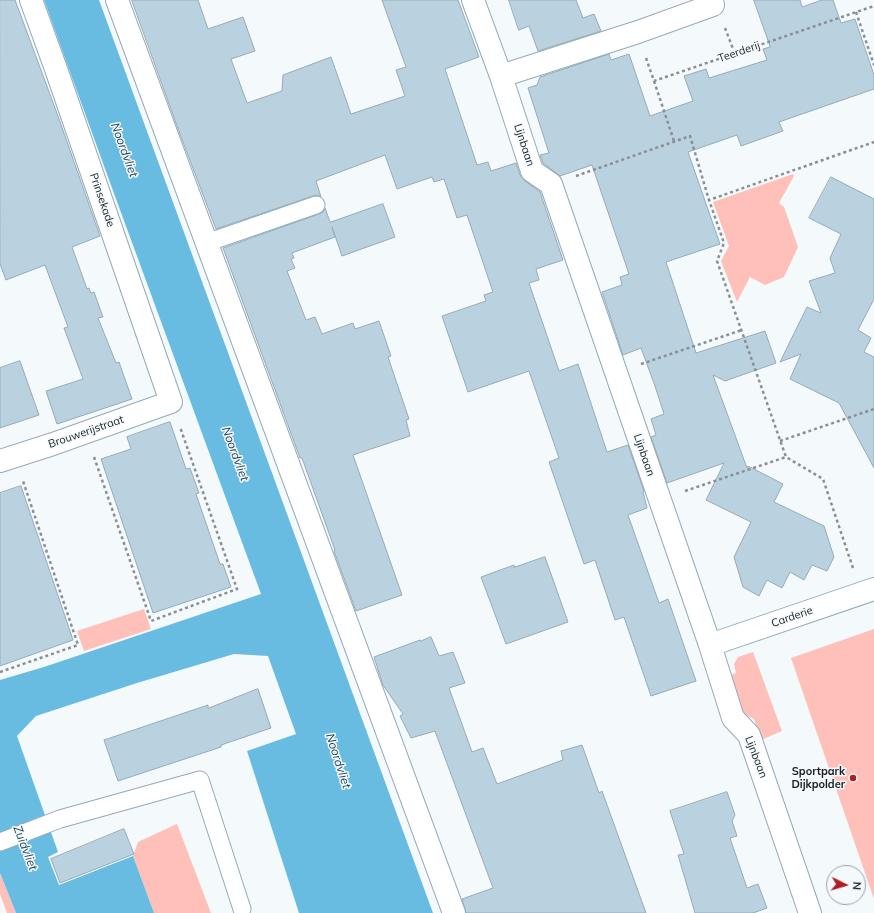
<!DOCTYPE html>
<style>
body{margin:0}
#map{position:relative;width:874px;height:913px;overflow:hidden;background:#f4f9fc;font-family:Mulish,sans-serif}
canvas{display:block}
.north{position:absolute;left:826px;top:865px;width:40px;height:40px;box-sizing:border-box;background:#f4f9fc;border:1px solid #9ca2a6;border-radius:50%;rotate:95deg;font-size:11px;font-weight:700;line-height:16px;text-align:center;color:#172024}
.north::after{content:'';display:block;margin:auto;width:14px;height:18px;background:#b01e22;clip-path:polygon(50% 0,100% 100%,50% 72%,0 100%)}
</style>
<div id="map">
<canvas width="874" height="913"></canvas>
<div class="north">N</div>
</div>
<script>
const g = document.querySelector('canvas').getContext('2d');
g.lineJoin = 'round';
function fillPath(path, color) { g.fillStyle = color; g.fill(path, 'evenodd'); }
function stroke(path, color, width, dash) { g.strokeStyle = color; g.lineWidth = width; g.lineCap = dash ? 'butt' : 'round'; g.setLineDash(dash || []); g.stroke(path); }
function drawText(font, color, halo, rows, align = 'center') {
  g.font = font + ' Mulish,sans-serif'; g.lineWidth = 3; g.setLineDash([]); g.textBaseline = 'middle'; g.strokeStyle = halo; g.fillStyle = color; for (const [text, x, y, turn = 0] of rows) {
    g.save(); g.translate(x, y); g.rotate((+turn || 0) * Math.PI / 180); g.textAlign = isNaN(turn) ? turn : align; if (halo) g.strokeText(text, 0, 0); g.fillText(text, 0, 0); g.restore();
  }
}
const green = new Path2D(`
 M 793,174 L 794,176 L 779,203 L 784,207 L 798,247 L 784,277 L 765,285 L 750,277 L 737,302 L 721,261 L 729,246 L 713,202 Z
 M 144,609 L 151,629 L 84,651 L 77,631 Z
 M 874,629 L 874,899 L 791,658 Z
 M 753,652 L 782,731 L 761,740 L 754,719 L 742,713 L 729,676 L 736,673 L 734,664 L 738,657 Z
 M 177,824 L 211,913 L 154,913 L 133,856 L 138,842 Z
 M 0,873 L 16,913 L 7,913 L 0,894 Z`);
const water = new Path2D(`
 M 44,0 L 99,0 L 433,913 L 299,913 L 247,751 L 296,734 L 268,656 L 234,654 L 137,683 L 36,716 L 17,736 L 58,852 L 48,857 L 59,885 L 133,856 L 154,913 L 16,913 L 0,873 L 0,680 L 44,667 L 261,594 L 112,188 Z`);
const building = new Path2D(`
 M 0,0 L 15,0 L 58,116 L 100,236 L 72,247 L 87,289 L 89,288 L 91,293 L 94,292 L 103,317 L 98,318 L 116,363 L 119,362 L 132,399 L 57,424 L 46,391 L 83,379 L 64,328 L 68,327 L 45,265 L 6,280 L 0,264 Z
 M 132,0 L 198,0 L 208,29 L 243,17 L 255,51 L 231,59 L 247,103 L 282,91 L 283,75 L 331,57 L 351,114 L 405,96 L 396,70 L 406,67 L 382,0 L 458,0 L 479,57 L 445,69 L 477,165 L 488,162 L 491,171 L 516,163 L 520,175 L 525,181 L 540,192 L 563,260 L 536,269 L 539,280 L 529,283 L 559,371 L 578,364 L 607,452 L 628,445 L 644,491 L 643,492 L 647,508 L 628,515 L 659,603 L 668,599 L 696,681 L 651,696 L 624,617 L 615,620 L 595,560 L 584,564 L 549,462 L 559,458 L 529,371 L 468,392 L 442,316 L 486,301 L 484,295 L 493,292 L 467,215 L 457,218 L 444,179 L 434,182 L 432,177 L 397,189 L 385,155 L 316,181 L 321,197 L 318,195 L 313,196 L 216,229 L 177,126 Z
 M 509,0 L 576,0 L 583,18 L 594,14 L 601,31 L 538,51 L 529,26 L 519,30 Z
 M 754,0 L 800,0 L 802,7 L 822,0 L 833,0 L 841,23 L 855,19 L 874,75 L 874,89 L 779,122 L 783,131 L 741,146 L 737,135 L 688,152 L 720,244 L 666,262 L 696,353 L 765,331 L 776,363 L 725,381 L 713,375 L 747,468 L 748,466 L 783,484 L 774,502 L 824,526 L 834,557 L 827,571 L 812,565 L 804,580 L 790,572 L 782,588 L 767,580 L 759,596 L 743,587 L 734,557 L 751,522 L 706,500 L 724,463 L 667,483 L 651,437 L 656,435 L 651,419 L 664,414 L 655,386 L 641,348 L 623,355 L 602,292 L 622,285 L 620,277 L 629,274 L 592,165 L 560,176 L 543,163 L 540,155 L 549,153 L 528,88 L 537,85 L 540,77 L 609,54 L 611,60 L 629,54 L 650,116 L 693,101 L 684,76 L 706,69 L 709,78 L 767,60 L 763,49 L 770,47 Z
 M 831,177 L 874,199 L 874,299 L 858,330 L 871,338 L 864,352 L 874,357 L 874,468 L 839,403 L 790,379 L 801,354 L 780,362 L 807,307 L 821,313 L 809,281 L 835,273 L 830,258 L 841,234 L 809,218 Z
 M 383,204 L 395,237 L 342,256 L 332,227 L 335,237 L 292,253 L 294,258 L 291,259 L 295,268 L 287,271 L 306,320 L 315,317 L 322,334 L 353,323 L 355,329 L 379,321 L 391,356 L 388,357 L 409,419 L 406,420 L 410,436 L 353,455 L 402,595 L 356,611 L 334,551 L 335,550 L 302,458 L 300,458 L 223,248 L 319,214 L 323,212 L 325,208 L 330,222 Z
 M 20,361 L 39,415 L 0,428 L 0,368 Z
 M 170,422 L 186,469 L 190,468 L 199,493 L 196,494 L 220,564 L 223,564 L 231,587 L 153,613 L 101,459 L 131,449 L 127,437 Z
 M 21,486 L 73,640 L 0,666 L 0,493 Z
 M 545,557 L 568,622 L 506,644 L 481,577 L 514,565 L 514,567 Z
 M 431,637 L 439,656 L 453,652 L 465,683 L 449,688 L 472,752 L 483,748 L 497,784 L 563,760 L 561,751 L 582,745 L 599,793 L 602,791 L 646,913 L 466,913 L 462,899 L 493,888 L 435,731 L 411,738 L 400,716 L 403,714 L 383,685 L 374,657 L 420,640 L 420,641 Z
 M 258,689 L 271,728 L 221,745 L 221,747 L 118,781 L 104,740 L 208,705 L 208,708 Z
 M 727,792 L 735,815 L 732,821 L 737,836 L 730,838 L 747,888 L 758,884 L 767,908 L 753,913 L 695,913 L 678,855 L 684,854 L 670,811 Z
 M 124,829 L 134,854 L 60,883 L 51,859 Z`);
const path = new Path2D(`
 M 856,12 L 874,65
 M 725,28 L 735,54
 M 646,58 L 654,81 L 874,6
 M 654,81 L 674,141
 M 576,176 L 690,136 L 709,200
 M 641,364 L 742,330
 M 780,441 L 874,409
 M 94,457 L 151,621 L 237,589 L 180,427
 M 685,491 L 786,457
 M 853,568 L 823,479 L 786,457 L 717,261 L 724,243 L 709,200 L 874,142
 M 0,672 L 78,645 L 23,481`);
const service = new Path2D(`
 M 206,243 L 316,205
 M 0,842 L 60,819 L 200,780 L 242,909`);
const minor = new Path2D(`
 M 117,0 L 454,913
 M 473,0 L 501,76 L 532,171 L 551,184 L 710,645 L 733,718 L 749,735 L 810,913
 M 501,76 L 638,32 L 713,5 L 712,0
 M 0,461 L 53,444 L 171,402 L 56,69 L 31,0
 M 710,645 L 874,589`);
const markers = [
 [853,778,4,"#b01e22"]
];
const streetNames = [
 ["Teerderij",739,52,-19],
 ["Lijnbaan",524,145,72],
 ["Prinsekade",102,200,71],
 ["Brouwerijstraat",86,432,-19],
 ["Lijnbaan",644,455,71],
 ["Carderie",792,617,-19],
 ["Lijnbaan",756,757,69]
];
const poiNames = [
 ["Sportpark",845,772],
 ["Dijkpolder",845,785]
];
const waterNames = [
 ["Noordvliet",124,150,70],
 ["Noordvliet",235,454,70],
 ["Noordvliet",338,761,72],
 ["Zuidvliet",25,848,69]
];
fillPath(green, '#fec0b9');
fillPath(water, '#68bce2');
fillPath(building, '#bad2df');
stroke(building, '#94acb8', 1);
stroke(service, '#94abb7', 19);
stroke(minor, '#94abb7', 24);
stroke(path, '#898f93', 2.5, [3, 3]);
stroke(service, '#fff', 17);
stroke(minor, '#fff', 22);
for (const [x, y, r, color] of markers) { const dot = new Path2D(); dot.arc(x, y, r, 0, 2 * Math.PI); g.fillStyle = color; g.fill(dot); stroke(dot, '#f4f9fc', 1.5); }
drawText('11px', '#172024', '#f4f9fc', streetNames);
drawText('bold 11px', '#172024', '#f4f9fc', poiNames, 'right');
drawText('italic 12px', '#1d4253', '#f4f9fc', waterNames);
</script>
